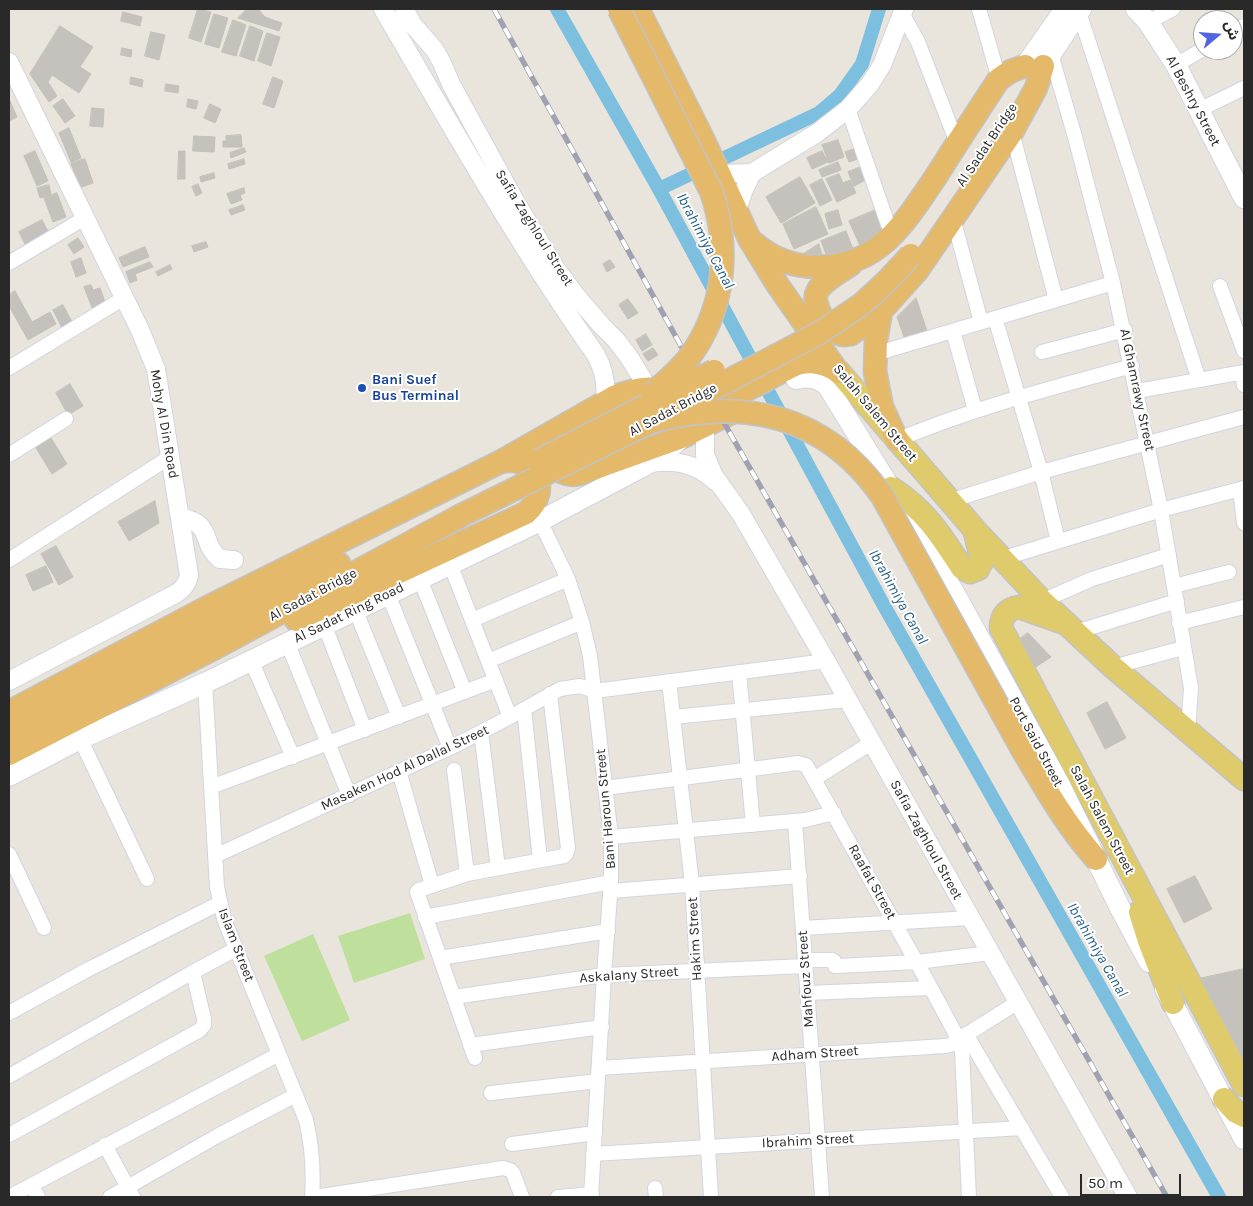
<!DOCTYPE html>
<meta charset="utf-8">
<style>
body{margin:0}
#map{position:relative;width:1253px;height:1206px;overflow:hidden;background:#e9e5dc;font-family:Karla,"Noto Sans Arabic",sans-serif}
canvas{display:block}
.frame{position:absolute;inset:0;border:10px solid #292929;pointer-events:none}
.north{position:absolute;left:1193px;top:10px;width:50px;height:50px;box-sizing:border-box;background:#fff;border:1px solid #a9a9a9;border-radius:50%;rotate:72deg;font-size:14px;font-weight:700;line-height:20px;text-align:center;color:#292929}
.north::after{content:'';display:block;margin:auto;width:18px;height:22px;background:#5063e3;clip-path:polygon(50% 0,100% 100%,50% 72%,0 100%)}
.scale{position:absolute;left:1080px;top:1174px;width:101px;height:22px;box-sizing:border-box;border:2px solid #292929;border-top:0;padding-left:6px;font-size:15px;line-height:18px;white-space:nowrap;color:#292929;-webkit-text-stroke:4px #fff;paint-order:stroke}
</style>
<div id="map">
<canvas width="1253" height="1206"></canvas>
<div class="frame"></div>
<div class="north">ش</div>
<div class="scale">50 m</div>
</div>
<script>
const g = document.querySelector('canvas').getContext('2d');
g.lineJoin = 'round';
function fillPath(path, color) { g.fillStyle = color; g.fill(path, 'evenodd'); }
function stroke(path, color, width, dash) { g.strokeStyle = color; g.lineWidth = width; g.lineCap = dash ? 'butt' : 'round'; g.setLineDash(dash || []); g.stroke(path); }
function drawText(font, color, halo, rows, align = 'center') {
  g.font = font + ' Karla,sans-serif'; g.lineWidth = 4; g.setLineDash([]); g.textBaseline = 'middle'; g.strokeStyle = halo; g.fillStyle = color; for (const [text, x, y, turn = 0] of rows) {
    g.save(); g.translate(x, y); g.rotate((+turn || 0) * Math.PI / 180); g.textAlign = isNaN(turn) ? turn : align; if (halo) g.strokeText(text, 0, 0); g.fillText(text, 0, 0); g.restore();
  }
}
const pitch = new Path2D(`
 M 410,913 L 425,959 L 354,983 L 338,936 Z
 M 313,934 L 350,1020 L 302,1041 L 264,956 Z`);
const canal = new Path2D(`
 M 557,9 L 659,189 L 883,604 L 1219,1197
 M 659,189 L 819,113 L 840,95 L 862,64 L 879,9`);
const building = new Path2D(`
 M 198,9 L 211,12 L 201,42 L 189,38 Z
 M 247,9 L 258,9 L 265,17 L 282,23 L 279,31 L 238,18 Z
 M 123,12 L 142,17 L 140,26 L 121,21 Z
 M 214,14 L 228,18 L 219,48 L 205,44 Z
 M 233,20 L 246,25 L 236,56 L 222,52 Z
 M 60,26 L 93,47 L 80,67 L 91,74 L 79,93 L 52,75 L 48,82 L 57,96 L 49,102 L 30,74 Z
 M 250,26 L 263,31 L 254,61 L 240,56 Z
 M 151,32 L 165,35 L 159,60 L 145,56 Z
 M 267,33 L 280,37 L 271,66 L 258,61 Z
 M 122,48 L 132,50 L 131,57 L 121,55 Z
 M 131,77 L 143,80 L 142,87 L 130,84 Z
 M 273,77 L 283,81 L 274,108 L 263,104 Z
 M 166,84 L 179,86 L 178,93 L 165,91 Z
 M 63,99 L 75,116 L 65,123 L 53,106 Z
 M 188,99 L 198,101 L 196,109 L 187,107 Z
 M 9,101 L 10,101 L 17,117 L 9,121 Z
 M 210,104 L 221,109 L 215,123 L 204,118 Z
 M 92,108 L 104,109 L 103,127 L 90,126 Z
 M 69,128 L 81,158 L 71,162 L 59,133 Z
 M 241,135 L 242,147 L 223,147 L 223,141 L 226,141 L 226,136 Z
 M 194,136 L 215,137 L 214,152 L 193,151 Z
 M 838,140 L 844,157 L 829,163 L 822,145 Z
 M 244,148 L 246,152 L 231,158 L 230,153 Z
 M 855,149 L 858,159 L 849,162 L 845,152 Z
 M 35,151 L 48,181 L 37,186 L 24,156 Z
 M 179,151 L 185,151 L 185,179 L 178,179 Z
 M 822,151 L 828,162 L 812,169 L 807,158 Z
 M 85,159 L 93,183 L 79,188 L 71,163 Z
 M 244,159 L 245,164 L 229,169 L 228,164 Z
 M 838,162 L 841,170 L 822,177 L 819,170 Z
 M 861,167 L 866,180 L 854,186 L 848,172 Z
 M 214,173 L 215,178 L 201,182 L 200,177 Z
 M 839,174 L 843,183 L 850,180 L 856,193 L 837,202 L 826,179 Z
 M 800,177 L 815,203 L 781,223 L 766,197 Z
 M 822,179 L 832,200 L 820,206 L 810,185 Z
 M 198,184 L 202,193 L 196,196 L 192,187 Z
 M 49,185 L 51,195 L 40,198 L 37,188 Z
 M 244,188 L 245,193 L 240,195 L 242,200 L 231,204 L 227,194 Z
 M 57,193 L 66,217 L 53,222 L 44,198 Z
 M 243,205 L 245,210 L 231,215 L 229,210 Z
 M 816,207 L 828,234 L 794,249 L 783,224 Z
 M 878,209 L 894,245 L 869,266 L 849,221 Z
 M 838,210 L 842,225 L 829,229 L 825,214 Z
 M 42,220 L 55,244 L 31,256 L 19,232 Z
 M 846,231 L 857,259 L 832,270 L 821,241 Z
 M 78,238 L 84,247 L 74,254 L 68,245 Z
 M 206,242 L 208,247 L 194,252 L 192,246 Z
 M 819,244 L 824,263 L 800,256 Z
 M 145,247 L 149,257 L 123,267 L 119,258 Z
 M 81,258 L 86,273 L 76,277 L 71,262 Z
 M 610,260 L 615,267 L 607,272 L 603,264 Z
 M 150,262 L 153,267 L 135,274 L 137,280 L 130,283 L 126,272 Z
 M 170,265 L 172,269 L 158,276 L 156,272 Z
 M 91,285 L 93,290 L 100,288 L 106,305 L 93,310 L 84,287 Z
 M 15,291 L 32,322 L 50,312 L 56,324 L 28,340 L 9,306 L 9,295 Z
 M 916,298 L 930,340 L 908,348 L 897,317 Z
 M 628,299 L 638,313 L 628,319 L 619,305 Z
 M 63,305 L 72,322 L 62,328 L 53,310 Z
 M 646,334 L 652,345 L 642,351 L 636,340 Z
 M 653,348 L 658,355 L 648,361 L 643,354 Z
 M 70,384 L 83,406 L 68,415 L 56,393 Z
 M 48,433 L 67,464 L 52,474 L 33,443 Z
 M 155,501 L 159,523 L 129,541 L 118,522 Z
 M 56,546 L 73,577 L 59,585 L 41,554 Z
 M 46,566 L 53,582 L 33,591 L 26,575 Z
 M 1028,633 L 1051,657 L 1031,670 L 1014,643 Z
 M 1107,702 L 1126,738 L 1105,749 L 1087,713 Z
 M 1195,876 L 1212,909 L 1184,923 L 1167,889 Z
 M 1244,969 L 1244,1071 L 1198,979 Z`);
const minor = new Path2D(`
 M 979,9 L 999,79
 M 1079,12 L 1199,380
 M 902,13 L 918,42 L 957,143
 M 1148,22 L 1173,9
 M 1233,32 L 1244,26
 M 1051,54 L 1075,137 L 1113,283 L 1161,510 L 1191,688 L 1188,732
 M 1176,65 L 1203,49
 M 848,109 L 892,236
 M 1199,110 L 1244,88
 M 1012,132 L 1056,300
 M 953,218 L 981,322
 M 9,263 L 85,218
 M 1220,286 L 1244,351
 M 995,318 L 1041,472 L 1058,541
 M 953,331 L 975,410
 M 1042,352 L 1125,330
 M 875,354 L 1113,283
 M 9,368 L 124,298
 M 1242,373 L 1244,385
 M 1137,391 L 1244,372
 M 897,440 C 973,408 1052,388 1132,366
 M 9,455 L 66,419
 M 1240,489 L 1244,523
 M 950,501 L 1041,472 L 1244,417
 M 540,521 L 568,579 L 582,622 L 590,656 L 611,837 L 611,882 L 604,975 L 591,1197
 M 1001,559 L 1161,510 L 1244,488
 M 9,560 L 170,457
 M 450,564 L 510,717
 M 420,579 L 465,692
 M 1174,586 L 1229,572
 M 388,594 L 450,748
 M 1042,601 L 1092,579 L 1169,555
 M 355,609 L 399,717
 M 472,620 L 568,579
 M 1179,623 L 1244,607
 M 324,624 L 365,730
 M 1076,632 L 1177,601
 M 287,642 L 349,795
 M 251,660 L 293,757
 M 488,661 L 582,622
 M 1113,667 L 1183,648
 M 739,672 L 753,825
 M 669,681 L 692,884 L 711,1197
 M 205,683 L 217,887 L 224,919 L 230,934 L 306,1120 C 312,1146 314,1170 312,1197
 M 524,709 L 540,860
 M 673,717 L 847,700
 M 77,732 L 147,879
 M 481,732 L 498,868
 M 454,770 L 467,874
 M 399,771 L 432,885
 M 814,779 L 871,743
 M 211,787 L 496,680
 M 605,788 L 798,763 L 806,765 L 931,988 L 955,1033 L 962,1051 L 969,1197
 M 795,821 L 822,1197
 M 611,837 L 805,820 L 834,813
 M 9,854 L 44,928
 M 215,856 L 450,748 L 510,717 L 560,689 L 580,686 L 595,691 L 826,661
 M 611,891 L 800,876
 M 425,917 L 611,882
 M 803,928 L 970,918
 M 440,958 L 608,931
 M 805,960 L 832,960 L 834,961 L 835,966 L 838,966 L 917,962 L 990,953
 M 807,993 L 931,988
 M 454,997 L 604,975 L 805,966
 M 9,1013 L 87,970 L 220,903
 M 966,1034 L 1062,1197
 M 470,1045 L 602,1027
 M 475,1058 L 417,892 L 419,890 L 467,874 L 564,856 L 566,854 L 568,848 L 550,694
 M 599,1068 L 945,1046 L 950,1045 L 1018,1002
 M 9,1076 L 193,972
 M 491,1093 L 598,1081
 M 9,1135 L 200,1030 L 204,1025 L 204,1019 L 193,972 L 236,949
 M 512,1144 L 595,1133
 M 105,1145 L 133,1197
 M 593,1154 L 1022,1128
 M 31,1185 L 38,1197
 M 655,1188 L 656,1197
 M 9,1197 L 279,1054
 M 110,1197 L 219,1135 L 296,1095
 M 315,1197 L 503,1168 L 510,1170 L 513,1173 L 522,1197
 M 558,1197 L 592,1194`);
const tertiary = new Path2D(`
 M 383,9 C 451,126 518,244 596,355 C 604,370 607,385 605,402
 M 404,9 L 413,25 L 434,49 L 441,61 L 452,86 L 515,201 L 556,269 L 577,297 L 602,326 L 616,340 L 629,357 L 654,398
 M 9,62 L 140,330 L 156,369 L 189,575 C 187,584 184,588 177,593 L 9,681
 M 720,174 L 752,173 L 817,133 L 848,109 L 870,84 L 882,65 L 904,9
 M 736,213 L 743,192 L 752,173
 M 705,426 L 705,455 L 714,476 L 741,514 L 826,661 L 1128,1197
 M 650,463 C 674,459 698,464 716,482
 M 180,517 C 215,524 199,542 220,559 L 234,560`);
const secondary = new Path2D(`
 M 1136,9 L 1148,22 L 1176,65 L 1244,198
 M 1025,66 L 1065,9
 M 1043,66 L 1081,9
 M 796,379 C 808,376 817,377 827,385 L 954,592 L 1059,783 L 1120,908 L 1149,962
 M 9,776 L 80,739 L 205,683 L 540,521 L 642,467 L 661,456 L 680,439
 M 1165,989 L 1244,1139`);
const primary = new Path2D(`
 M 839,372 L 975,530 L 1042,601 L 1113,667 L 1244,779
 M 891,488 C 926,511 940,534 962,568 L 970,572 L 978,569 L 982,561 L 975,532
 M 1067,624 L 1019,607 C 1007,609 1001,616 1001,628 L 1244,1085
 M 1140,912 L 1149,941 L 1173,1003
 M 1224,1099 L 1236,1112 L 1244,1116`);
const trunk = new Path2D(`
 M 638,9 L 703,139 L 750,240 L 777,284 L 838,372
 M 754,243 C 792,276 849,274 886,241 C 906,223 922,197 937,175 C 957,143 978,111 999,79 L 1011,71 L 1025,66
 M 850,265 C 840,272 822,281 817,292 C 811,305 828,329 840,334 C 844,336 847,335 851,334 L 881,311
 M 897,440 L 882,407 L 875,372 L 876,340 L 881,311 L 917,271 L 1012,132 L 1036,88 L 1043,66
 M 549,454 C 553,469 564,477 579,474 L 682,437 L 737,410
 M 296,620 L 526,513 C 553,489 534,454 500,462
 M 9,712 L 208,607 L 500,462 L 614,397 C 640,386 658,386 685,394 C 694,397 702,401 712,400 C 742,397 770,376 797,364 C 813,360 825,363 839,372
 M 9,733 L 339,564
 M 1022,749 C 1045,788 1066,825 1096,859
 M 9,754 L 215,648 L 460,516`);
const rail = new Path2D(`
 M 494,9 L 711,400 L 1167,1197`);
const trunkBridge = new Path2D(`
 M 619,9 L 711,191 C 731,248 725,310 688,359 C 677,372 664,383 652,394
 M 650,422 C 743,397 825,414 882,496 L 1022,749
 M 538,461 L 714,371
 M 460,516 L 650,422 L 819,333 L 862,304 L 887,281 L 911,255`);
const markers = [
 [362,388,5,"#1a4fb4"]
];
const streetNames = [
 ["Al Beshry Street",1193,101,62],
 ["Al Sadat Bridge",987,145,-56],
 ["Safia Zaghloul Street",534,228,58],
 ["Al Ghamrawy Street",1137,390,78],
 ["Al Sadat Bridge",673,410,-28],
 ["Salah Salem Street",875,413,50],
 ["Mohy Al Din Road",164,424,80],
 ["Al Sadat Bridge",313,595,-28],
 ["Al Sadat Ring Road",349,613,-26],
 ["Port Said Street",1036,742,62],
 ["Masaken Hod Al Dallal Street",405,768,-25],
 ["Bani Haroun Street",606,809,-95],
 ["Salah Salem Street",1102,820,62],
 ["Safia Zaghloul Street",926,840,61],
 ["Raafat Street",872,882,61],
 ["Hakim Street",695,939,-93],
 ["Islam Street",236,945,69],
 ["Askalany Street",629,975,-4],
 ["Mahfouz Street",806,979,-94],
 ["Adham Street",815,1054,-4],
 ["Ibrahim Street",808,1141,-3]
];
const transitNames = [
 ["Bani Suef",372,380],
 ["Bus Terminal",372,396]
];
const waterNames = [
 ["Ibrahimiya Canal",705,241,62],
 ["Ibrahimiya Canal",898,597,61],
 ["Ibrahimiya Canal",1097,950,60]
];
fillPath(pitch, '#bfdf9c');
stroke(canal, '#7cbfdf', 14);
fillPath(building, '#c5c1bc');
stroke(building, '#c4c0b6', 1);
stroke(minor, '#d2d4e0', 16);
stroke(tertiary, '#d2d4e0', 20);
stroke(secondary, '#d2d4e0', 22);
stroke(primary, '#c3c3c3', 25);
stroke(trunk, '#c3c3c3', 25);
stroke(minor, '#fff', 14);
stroke(tertiary, '#fff', 18);
stroke(secondary, '#fff', 20);
stroke(primary, '#dfcb6c', 22);
stroke(trunk, '#e4b96a', 22);
stroke(rail, '#a0a1b1', 5.5);
stroke(rail, '#fff', 4, [11]);
stroke(trunkBridge, '#c3c3c3', 25, []);
stroke(trunkBridge, '#e4b96a', 22);
for (const [x, y, r, color] of markers) { const dot = new Path2D(); dot.arc(x, y, r, 0, 2 * Math.PI); g.fillStyle = color; g.fill(dot); stroke(dot, '#fff', 2); }
drawText('14px', '#292929', '#fff', streetNames);
drawText('bold 14px', '#164399', '#fff', transitNames, 'left');
drawText('italic 15px', '#1e5d88', '#fff', waterNames);
</script>
